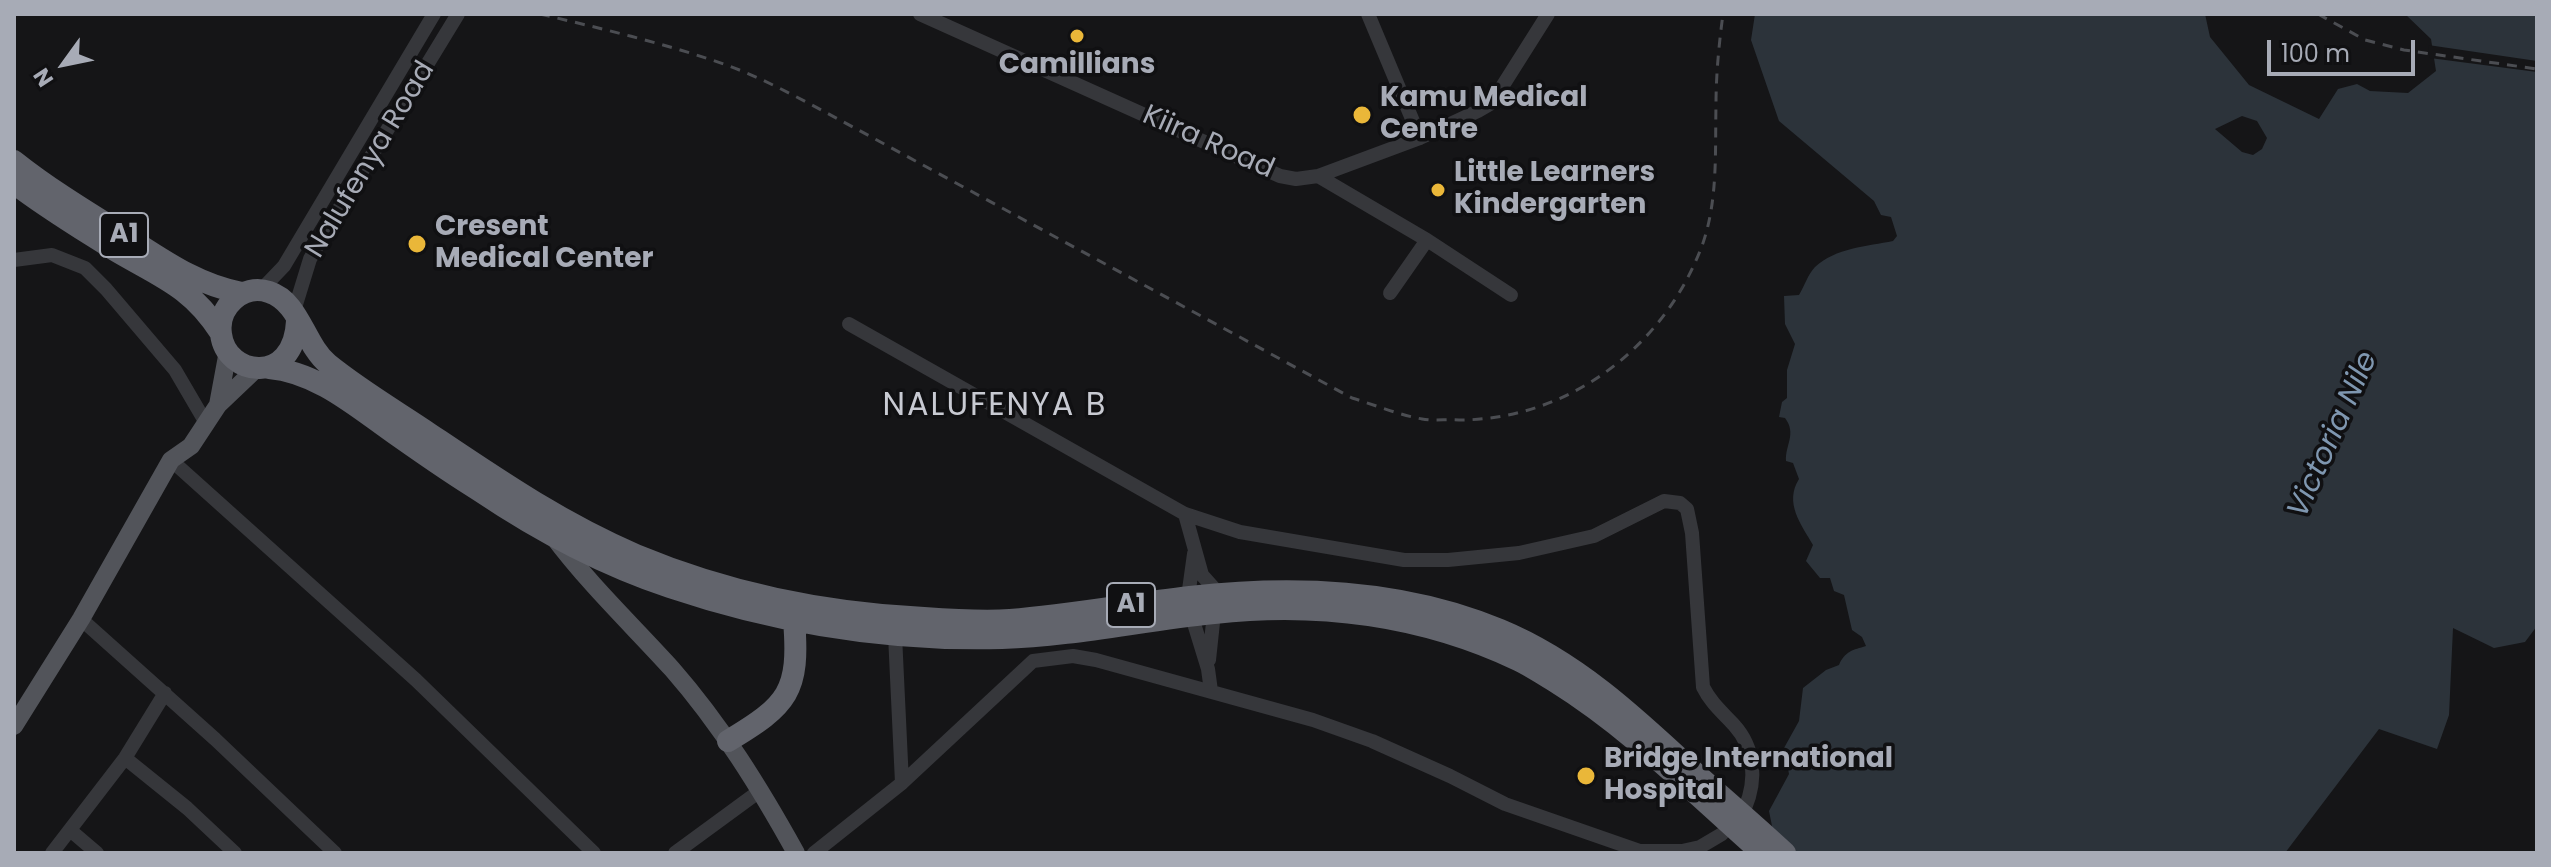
<!DOCTYPE html>
<style>
body{margin:0}
#map{position:relative;width:2551px;height:867px;overflow:hidden;background:#151517;font-family:Poppins,sans-serif}
canvas{display:block}
.frame{position:absolute;inset:0;border:16px solid #a7abb6;pointer-events:none}
.north{position:absolute;left:24px;top:24px;width:80px;height:80px;-webkit-text-stroke:6px #101012;paint-order:stroke;rotate:237deg;font-size:22px;font-weight:700;line-height:32px;text-align:center;color:#a7abb6}
.north::after{content:'';display:block;margin:auto;width:28px;height:36px;background:#a7abb6;clip-path:polygon(50% 0,100% 100%,50% 72%,0 100%)}
.scale{position:absolute;left:2267px;top:40px;width:148px;height:36px;box-sizing:border-box;border:4px solid #a7abb6;border-top:0;padding-left:10px;font-size:24px;line-height:28px;white-space:nowrap;color:#a7abb6;-webkit-text-stroke:6px #101012;paint-order:stroke}
</style>
<div id="map">
<canvas width="2551" height="867"></canvas>
<div class="frame"></div>
<div class="north">N</div>
<div class="scale">100 m</div>
</div>
<script>
const g = document.querySelector('canvas').getContext('2d');
g.lineJoin = 'round';
function fillPath(path, color) { g.fillStyle = color; g.fill(path, 'evenodd'); }
function stroke(path, color, width, dash) { g.strokeStyle = color; g.lineWidth = width; g.lineCap = dash ? 'butt' : 'round'; g.setLineDash(dash || []); g.stroke(path); }
function drawText(font, color, halo, rows, align = 'center') {
  g.font = font + ' Poppins,sans-serif'; g.lineWidth = 7; g.setLineDash([]); g.textBaseline = 'middle'; g.strokeStyle = halo; g.fillStyle = color; for (const [text, x, y, turn = 0] of rows) {
    g.save(); g.translate(x, y); g.rotate((+turn || 0) * Math.PI / 180); g.textAlign = isNaN(turn) ? turn : align; if (halo) g.strokeText(text, 0, 0); g.fillText(text, 0, 0); g.restore();
  }
}
const water = new Path2D(`
 M 1755,14 L 2205,14 L 2210,37 L 2249,85 L 2319,119 L 2338,89 L 2357,84 L 2370,91 L 2408,93 L 2436,71 L 2431,39 L 2405,14 L 2537,14 L 2537,626 L 2525,642 L 2494,648 L 2453,628 L 2449,715 L 2437,749 L 2379,729 L 2285,853 L 1763,853 L 1763,844 L 1772,826 L 1769,811 L 1789,774 L 1784,748 L 1799,721 L 1803,688 L 1826,670 L 1839,665 C 1845,651 1853,650 1866,646 L 1862,637 L 1852,630 L 1844,595 L 1834,591 L 1830,578 L 1820,578 L 1806,561 L 1813,545 C 1801,524 1784,503 1799,479 L 1793,463 L 1786,461 C 1785,445 1797,434 1785,418 L 1779,417 L 1782,402 L 1787,398 L 1787,370 L 1795,344 L 1785,324 L 1784,296 L 1799,295 C 1804,287 1808,274 1815,267 C 1835,248 1868,246 1893,241 L 1897,236 L 1891,217 L 1881,215 L 1874,201 L 1779,121 L 1751,40 ZM 2242,116 L 2257,121 L 2267,138 L 2262,149 L 2253,155 L 2242,152 L 2215,129 Z`);
const pier = new Path2D(`
 M 2428,45 L 2537,61 L 2537,72 L 2430,58 Z`);
const minor = new Path2D(`
 M 920,14 L 1280,176 L 1296,179 L 1318,176 L 1420,138 L 1478,111 L 1490,104 L 1500,90 L 1548,14
 M 1368,14 L 1420,138
 M 1318,176 L 1427,240 L 1511,295
 M 14,260 L 52,255 L 85,268 L 106,289 L 175,370 L 206,423
 M 262,289 L 284,266 L 434,14
 M 1390,293 L 1427,240
 M 294,311 L 310,259 L 328,227 L 458,14
 M 849,324 L 1185,514 L 1240,532 L 1404,560 L 1448,560 L 1519,553 L 1594,536 L 1664,501 L 1680,503 L 1687,509 L 1692,533 L 1703,687 C 1711,703 1722,712 1734,725 C 1755,748 1757,780 1745,808
 M 171,460 L 416,680 L 594,853
 M 1185,514 L 1202,575 L 1219,594
 M 1188,597 L 1194,554
 M 1192,617 L 1208,669 L 1211,691
 M 81,619 L 215,739 L 335,853
 M 895,635 L 902,783
 M 1209,660 L 1214,613
 M 125,758 L 187,808 L 235,853
 M 70,830 L 97,853
 M 52,853 L 125,758 L 165,693
 M 675,853 L 761,790
 M 814,853 L 902,783 L 1033,661 L 1073,656 L 1096,660 L 1313,720 L 1372,741 L 1450,776 L 1505,804 L 1640,851 L 1682,851 L 1700,847 L 1722,834`);
const major = new Path2D(`
 M 218,405 L 228,351
 M 553,536 C 589,584 632,625 672,669 C 721,725 760,788 796,853
 M 14,726 L 81,619 L 171,460 L 191,446 L 218,405 L 258,367`);
const highway = new Path2D(`
 M 14,161 C 48,188 84,210 121,233 C 159,257 196,285 242,293
 M 14,183 C 45,207 80,228 113,249 C 158,276 191,286 220,332
 M 297,321 C 294,386 226,377 221,334 C 217,307 243,283 269,292 C 300,302 304,344 328,364 C 360,390 396,411 430,434 C 497,479 561,523 636,555 C 727,593 826,613 924,618 C 952,620 982,622 1010,620 C 1071,615 1130,604 1190,597 C 1295,585 1402,589 1500,630 C 1575,661 1634,716 1692,770 C 1723,798 1755,825 1785,853
 M 269,368 C 318,372 359,409 398,436 C 425,455 452,474 480,491 C 538,530 604,565 670,587 C 777,623 889,641 1002,638 C 1073,636 1143,620 1214,613 C 1318,601 1423,615 1518,660 C 1531,666 1542,674 1554,681 C 1631,729 1694,793 1762,853
 M 728,741 C 788,705 800,692 794,620`);
const rail = new Path2D(`
 M 540,14 C 603,29 668,44 729,66 C 767,80 804,101 840,120 L 1352,398 C 1375,405 1399,415 1422,419 C 1434,421 1447,419 1459,420 C 1569,420 1666,346 1703,243 C 1718,199 1715,151 1716,105 C 1716,74 1719,44 1723,14
 M 2318,14 L 2365,40 L 2404,50 L 2537,69`);
const markers = [
 [1077,36,8,"#eab739"],
 [1362,115,10,"#eab739"],
 [1438,190,8,"#eab739"],
 [417,244,10,"#eab739"],
 [1586,776,10,"#eab739"]
];
const shields = [
 [124,235,48],
 [1131,605,48]
];
const shieldNames = [
 ["A1",124,235],
 ["A1",1131,605]
];
const poiNames = [
 ["Camillians",1077,66,"center"],
 ["Kamu Medical",1380,99],
 ["Centre",1380,131],
 ["Little Learners",1454,174],
 ["Kindergarten",1454,206],
 ["Cresent",435,228],
 ["Medical Center",435,260],
 ["Bridge International",1604,760],
 ["Hospital",1604,792]
];
const streetNames = [
 ["Kiira Road",1208,143,24],
 ["Nalufenya Road",371,160,-59]
];
const waterNames = [
 ["Victoria Nile",2334,435,-66]
];
const quarterNames = [
 ["NALUFENYA B",995,407]
];
fillPath(water, '#2c333a');
fillPath(pier, '#151517');
stroke(minor, '#36373b', 14);
stroke(major, '#52545a', 18);
stroke(highway, '#62646c', 22);
stroke(rail, '#4b4d52', 3, [10, 8]);
for (const [x, y, r, color] of markers) { const dot = new Path2D(); dot.arc(x, y, r, 0, 2 * Math.PI); g.fillStyle = color; g.fill(dot); stroke(dot, '#101012', 3); }
for (const [x, y, w] of shields) { const box = new Path2D(); box.roundRect(x - w / 2, y - 22, w, 44, 6); g.fillStyle = '#101012'; g.fill(box); stroke(box, '#a7abb6', 2); }
drawText('bold 26px', '#a7abb6', null, shieldNames);
drawText('bold 28px', '#a7abb6', '#101012', poiNames, 'left');
drawText('28px', '#a7abb6', '#101012', streetNames);
drawText('italic 30px', '#7f97b0', '#101012', waterNames);
g.letterSpacing = '2px';
drawText('32px', '#c8cad2', '#101012', quarterNames);
g.letterSpacing = '0px';
</script>
